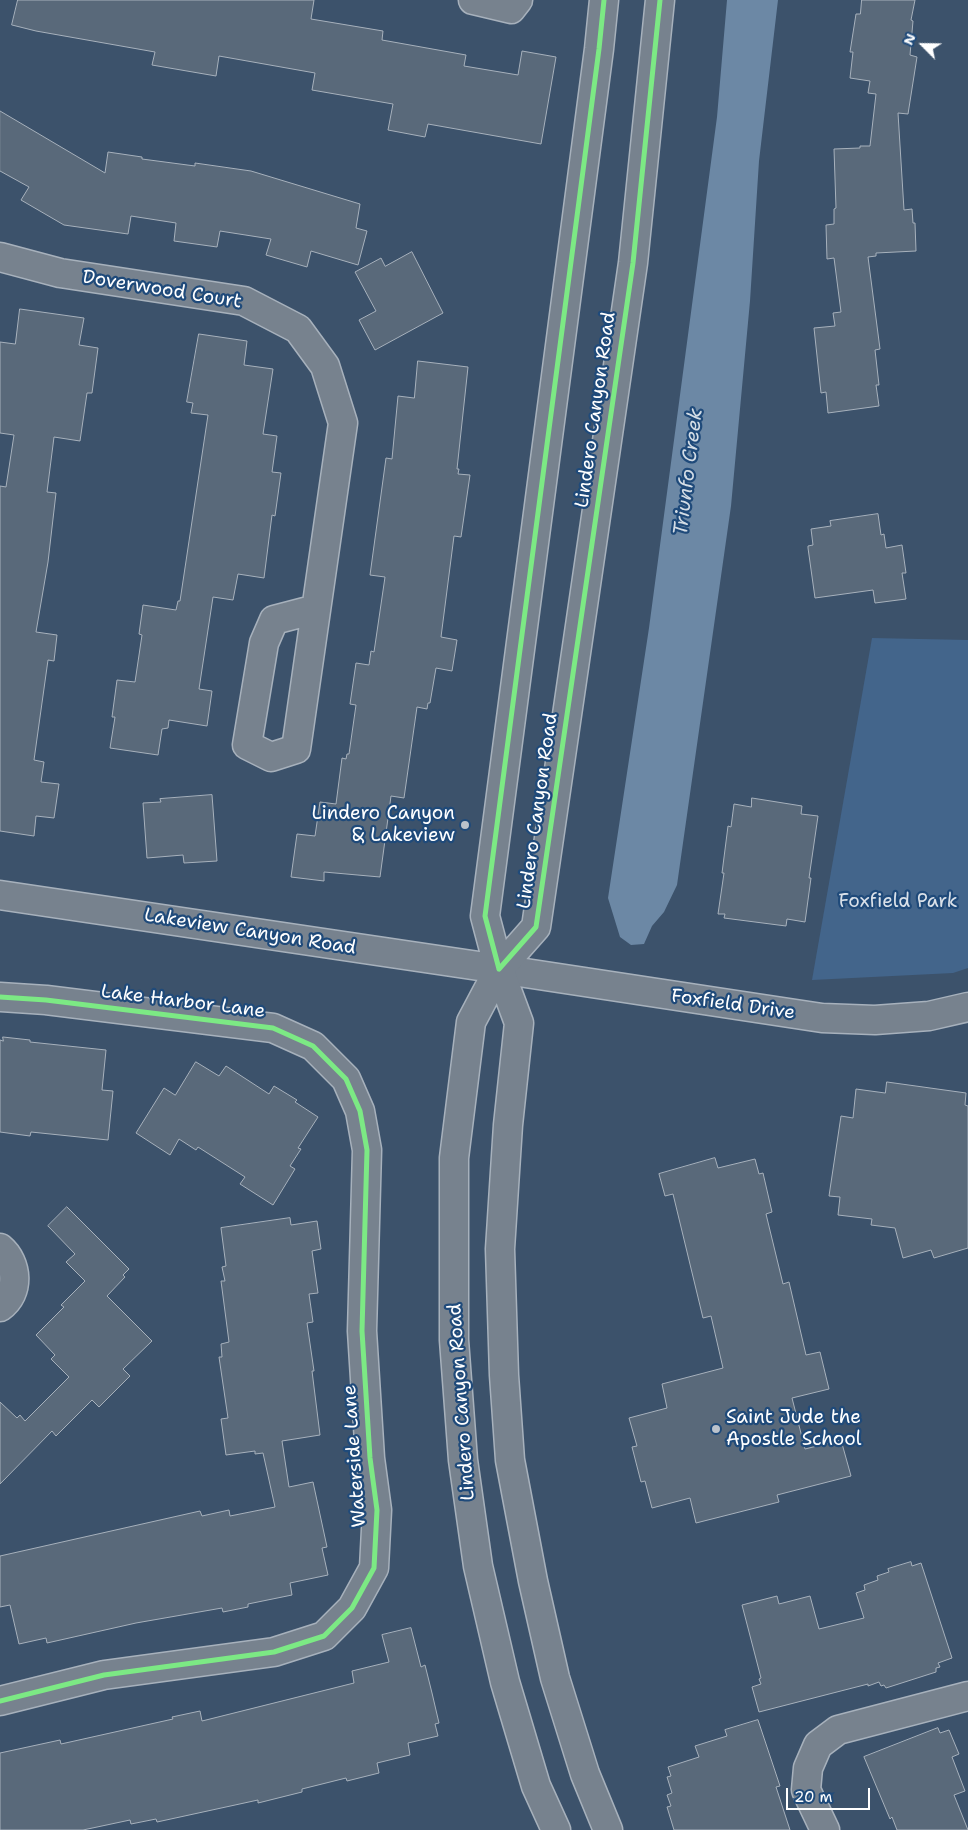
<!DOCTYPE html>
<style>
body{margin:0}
#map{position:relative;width:968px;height:1830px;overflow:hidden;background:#3c526b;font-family:"Shantell Sans",sans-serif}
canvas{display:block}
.north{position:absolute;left:898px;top:20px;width:50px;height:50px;-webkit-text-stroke:4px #1f4a7a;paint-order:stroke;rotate:293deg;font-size:14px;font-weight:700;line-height:20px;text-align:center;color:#fff}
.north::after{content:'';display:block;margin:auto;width:18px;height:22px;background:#fff;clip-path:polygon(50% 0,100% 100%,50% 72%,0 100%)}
.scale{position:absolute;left:786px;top:1788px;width:84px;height:22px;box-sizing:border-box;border:2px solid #fff;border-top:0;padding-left:6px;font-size:15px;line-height:18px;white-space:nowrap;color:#fff;-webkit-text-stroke:4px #1f4a7a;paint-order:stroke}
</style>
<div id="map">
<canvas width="968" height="1830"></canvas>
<div class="north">N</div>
<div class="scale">20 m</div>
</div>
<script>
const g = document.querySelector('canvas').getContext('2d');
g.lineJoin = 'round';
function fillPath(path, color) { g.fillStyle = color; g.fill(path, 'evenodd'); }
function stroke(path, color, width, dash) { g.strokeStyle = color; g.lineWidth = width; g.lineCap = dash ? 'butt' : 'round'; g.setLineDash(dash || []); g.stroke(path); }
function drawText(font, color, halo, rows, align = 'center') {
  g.font = font + ' "Shantell Sans",sans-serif'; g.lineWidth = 4.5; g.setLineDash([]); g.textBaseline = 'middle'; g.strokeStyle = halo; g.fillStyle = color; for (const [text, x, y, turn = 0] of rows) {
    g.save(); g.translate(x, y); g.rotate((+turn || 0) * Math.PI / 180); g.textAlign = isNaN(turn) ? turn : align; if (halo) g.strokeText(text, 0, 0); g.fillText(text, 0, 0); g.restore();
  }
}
const green = new Path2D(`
 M 872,638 L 968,640 L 968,968 L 953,973 L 812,980 Z`);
const water = new Path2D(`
 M 727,0 L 778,0 L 759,161 L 750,301 L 731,506 L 677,885 L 664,912 L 652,926 L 644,944 L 631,945 L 620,937 L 608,898 L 649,628 L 717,117 Z`);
const building = new Path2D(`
 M 18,0 L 314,0 L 311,19 L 383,31 L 382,40 L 466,55 L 464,66 L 518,75 L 522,51 L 556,57 L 541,144 L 428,124 L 425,137 L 388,130 L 393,104 L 312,90 L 315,73 L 219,56 L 216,76 L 152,65 L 155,52 L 36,31 L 12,25 Z
 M 862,0 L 915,0 L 911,20 L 913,21 L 910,55 L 917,57 L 908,114 L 898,113 L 904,210 L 912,209 L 913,223 L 915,223 L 916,251 L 876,253 L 876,256 L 868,257 L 880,349 L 875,350 L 879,385 L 876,385 L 879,406 L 828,413 L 826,392 L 821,393 L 814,328 L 835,326 L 833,313 L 841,312 L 834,258 L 827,259 L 826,225 L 834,224 L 834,209 L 836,208 L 834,149 L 860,148 L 860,146 L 870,146 L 876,94 L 868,93 L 870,81 L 850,78 L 853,52 L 850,52 L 856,14 L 860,14 Z
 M 0,111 L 105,173 L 108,152 L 142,157 L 142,159 L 195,166 L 195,163 L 251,171 L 360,204 L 356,228 L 367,231 L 358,265 L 311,251 L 307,267 L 266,255 L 271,239 L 220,231 L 217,247 L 174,241 L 176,223 L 131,216 L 128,234 L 64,225 L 21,200 L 29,187 L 0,171 Z
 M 412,252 L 443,313 L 375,350 L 359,320 L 376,311 L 355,272 L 381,258 L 385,266 Z
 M 20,309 L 84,318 L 79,345 L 98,348 L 92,393 L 87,393 L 80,441 L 54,437 L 47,492 L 56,493 L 48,562 L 36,632 L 57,635 L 54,661 L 48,660 L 34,760 L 44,762 L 41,782 L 59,784 L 54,818 L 36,816 L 34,836 L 0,831 L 0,486 L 6,487 L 14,435 L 0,433 L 0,342 L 15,344 Z
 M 199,334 L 247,341 L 244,365 L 273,369 L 263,434 L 277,436 L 272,472 L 281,473 L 275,516 L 272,515 L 264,578 L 238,574 L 233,600 L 213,597 L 199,689 L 212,691 L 207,726 L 169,720 L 168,728 L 162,729 L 158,755 L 110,748 L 115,717 L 112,717 L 117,680 L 135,682 L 142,635 L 139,634 L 143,605 L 176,610 L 178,601 L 180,601 L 208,415 L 191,413 L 193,403 L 187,402 Z
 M 418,361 L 468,367 L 457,469 L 459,469 L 458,474 L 470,475 L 461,537 L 454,536 L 441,637 L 457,640 L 452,671 L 436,668 L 430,703 L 428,703 L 427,709 L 417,707 L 404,798 L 391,796 L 380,877 L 324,872 L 324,881 L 291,877 L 297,834 L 315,836 L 320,802 L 336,804 L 342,758 L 346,759 L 347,754 L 349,754 L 356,705 L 350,704 L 356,663 L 369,665 L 371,651 L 374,652 L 385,577 L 370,575 L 386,458 L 392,459 L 398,396 L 414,398 Z
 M 878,514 L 881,535 L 884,534 L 886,548 L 902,545 L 906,573 L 902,573 L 906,599 L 875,603 L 873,590 L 815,598 L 808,548 L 808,546 L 813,545 L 811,529 L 831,526 L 830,521 Z
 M 212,795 L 217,861 L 184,863 L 183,855 L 147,858 L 143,803 L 161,802 L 160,799 Z
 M 752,798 L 802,806 L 801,814 L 818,816 L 809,878 L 811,878 L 805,922 L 787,919 L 786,926 L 724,918 L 725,914 L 718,914 L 724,873 L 722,873 L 728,826 L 731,827 L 734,804 L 751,807 Z
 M 3,1037 L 30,1040 L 30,1042 L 106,1050 L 102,1090 L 113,1091 L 108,1140 L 31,1132 L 30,1136 L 0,1132 L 0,1040 L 3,1041 Z
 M 196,1062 L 219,1076 L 226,1066 L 269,1094 L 274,1086 L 297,1100 L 295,1102 L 318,1117 L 298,1148 L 301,1149 L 290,1166 L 295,1169 L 273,1205 L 240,1184 L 245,1177 L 198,1147 L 196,1150 L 179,1139 L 170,1155 L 136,1133 L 164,1088 L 175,1095 Z
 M 887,1082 L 966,1093 L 965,1105 L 968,1106 L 968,1248 L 934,1258 L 931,1250 L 903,1258 L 895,1228 L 871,1225 L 872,1219 L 838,1215 L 840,1197 L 829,1196 L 841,1116 L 853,1118 L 856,1089 L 885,1093 Z
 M 715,1158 L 718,1168 L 755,1159 L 759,1174 L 763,1173 L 772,1212 L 766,1214 L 783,1284 L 789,1282 L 806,1355 L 820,1352 L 829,1389 L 792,1398 L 805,1449 L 841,1440 L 851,1476 L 777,1495 L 779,1502 L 696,1523 L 690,1498 L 652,1508 L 645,1481 L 641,1482 L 632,1447 L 637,1446 L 629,1418 L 667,1408 L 662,1384 L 723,1368 L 711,1316 L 703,1318 L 673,1194 L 665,1196 L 659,1174 Z
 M 67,1207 L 129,1269 L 123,1275 L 125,1277 L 107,1296 L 152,1341 L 123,1369 L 130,1376 L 99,1407 L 92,1400 L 56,1436 L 52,1431 L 0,1484 L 0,1402 L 17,1418 L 20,1415 L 25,1421 L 69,1377 L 51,1359 L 55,1355 L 36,1335 L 64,1307 L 61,1305 L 85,1281 L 66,1262 L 75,1254 L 48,1226 Z
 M 290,1218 L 291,1225 L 317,1221 L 321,1249 L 312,1251 L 318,1293 L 309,1294 L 313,1322 L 307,1323 L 314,1371 L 312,1371 L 320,1435 L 282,1441 L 289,1487 L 313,1482 L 327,1547 L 322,1548 L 328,1575 L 290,1583 L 292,1595 L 248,1604 L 248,1607 L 223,1612 L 222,1608 L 136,1623 L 47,1643 L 46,1638 L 19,1644 L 10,1605 L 0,1607 L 0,1556 L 200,1511 L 202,1516 L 229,1510 L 230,1516 L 275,1507 L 263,1453 L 255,1454 L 255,1451 L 226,1455 L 221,1419 L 228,1418 L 219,1357 L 222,1357 L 221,1344 L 229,1342 L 221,1281 L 225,1281 L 222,1267 L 226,1266 L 221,1228 Z
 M 911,1562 L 912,1566 L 921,1563 L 952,1658 L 938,1663 L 940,1667 L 936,1668 L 936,1672 L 886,1688 L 884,1685 L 881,1686 L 879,1682 L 868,1686 L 868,1684 L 759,1712 L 752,1687 L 761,1684 L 759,1679 L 761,1678 L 742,1605 L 777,1596 L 779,1604 L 810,1596 L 819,1629 L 864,1618 L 856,1593 L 865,1590 L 864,1585 L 878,1580 L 877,1576 L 889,1572 L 888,1569 Z
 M 411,1628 L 421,1667 L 425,1665 L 432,1693 L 439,1723 L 435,1724 L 438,1736 L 408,1743 L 410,1755 L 377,1763 L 379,1773 L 347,1781 L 346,1778 L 302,1789 L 302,1792 L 258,1803 L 258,1800 L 157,1822 L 156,1819 L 131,1824 L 130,1820 L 83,1830 L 0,1830 L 0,1753 L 60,1740 L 61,1744 L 173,1719 L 172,1717 L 200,1711 L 202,1721 L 354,1683 L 352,1671 L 389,1662 L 382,1635 Z
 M 758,1720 L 780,1786 L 776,1787 L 790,1830 L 674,1830 L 667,1807 L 671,1806 L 667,1795 L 672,1793 L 667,1777 L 671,1776 L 668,1767 L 699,1757 L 695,1746 L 727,1736 L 725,1730 Z
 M 938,1728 L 940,1733 L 949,1730 L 959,1754 L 952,1757 L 965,1791 L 954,1795 L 968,1830 L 897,1830 L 892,1817 L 890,1819 L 864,1757 Z`);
const street = new Path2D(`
 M 473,0 L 511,9 L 518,0
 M 0,257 L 60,273 L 244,301 L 298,329 L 325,366 L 343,423 L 296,749 L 271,757 L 247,745 L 264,643 L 274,620 L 316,609
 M 499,969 L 822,1018 L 875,1020 L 929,1016 L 968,1007
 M 0,997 L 46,1000 L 273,1028 L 313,1046 L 346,1079 L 360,1111 L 367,1150 L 362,1331 L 370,1458 L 377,1510 L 374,1568 L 352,1608 L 324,1636 L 274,1652 L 104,1675 L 0,1701
 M 0,1248 C 18,1263 20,1293 0,1307
 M 825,1830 L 806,1790 L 808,1768 L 818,1745 L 838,1730 L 968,1696`);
const secondary = new Path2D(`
 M 604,0 L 599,49 L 485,916 L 499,969 L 519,1023 L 508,1125 L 500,1249 L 504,1375 L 510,1460 L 533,1581 L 555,1678 L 585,1774 L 608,1830
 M 0,895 L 499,969
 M 556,1830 L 536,1786 L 505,1682 L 478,1566 L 463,1460 L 454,1340 L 454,1158 L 471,1022 L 499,969 L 536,927 L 633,263 L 660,0`);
const cycleway = new Path2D(`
 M 499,969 L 536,927 L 633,263 L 660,0
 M 499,969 L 485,916 L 599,49 L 604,0
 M 0,997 L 46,1000 L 273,1028 L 313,1046 L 346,1079 L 360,1111 L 367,1150 L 362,1331 L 370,1458 L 377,1510 L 374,1568 L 352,1608 L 324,1636 L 274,1652 L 104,1675 L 0,1701`);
const markers = [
 [465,825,5,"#bbc2cb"],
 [716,1429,5,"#bbc2cb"]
];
const streetNames = [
 ["Doverwood Court",162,290,9],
 ["Lindero Canyon Road",596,410,-82],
 ["Lindero Canyon Road",538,811,-82],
 ["Lakeview Canyon Road",250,932,9],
 ["Lake Harbor Lane",183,1002,7],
 ["Foxfield Drive",733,1005,8],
 ["Lindero Canyon Road",462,1402,-94],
 ["Waterside Lane",355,1456,-94]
];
const poiNames = [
 ["Lindero Canyon",455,814],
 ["& Lakeview",455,836],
 ["Saint Jude the",726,1418,"left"],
 ["Apostle School",726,1440,"left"]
];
const parkNames = [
 ["Foxfield Park",898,902]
];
const waterNames = [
 ["Triunfo Creek",689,472,-83]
];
fillPath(green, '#43658b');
fillPath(water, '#6c88a5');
fillPath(building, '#59697a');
stroke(building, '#a7b1bc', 1);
stroke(street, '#a7b1bc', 31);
stroke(secondary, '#a7b1bc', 31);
stroke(street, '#77828e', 28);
stroke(secondary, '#77828e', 28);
stroke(cycleway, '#7ce984', 5);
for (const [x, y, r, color] of markers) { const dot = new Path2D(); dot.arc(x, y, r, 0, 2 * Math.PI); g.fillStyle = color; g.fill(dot); stroke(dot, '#1f4a7a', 2); }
drawText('19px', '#fff', '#1f4a7a', streetNames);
drawText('19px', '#fff', '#1f4a7a', poiNames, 'right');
drawText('19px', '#dae1e9', '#1f4a7a', parkNames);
drawText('italic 20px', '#d4dde6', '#1f4a7a', waterNames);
</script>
